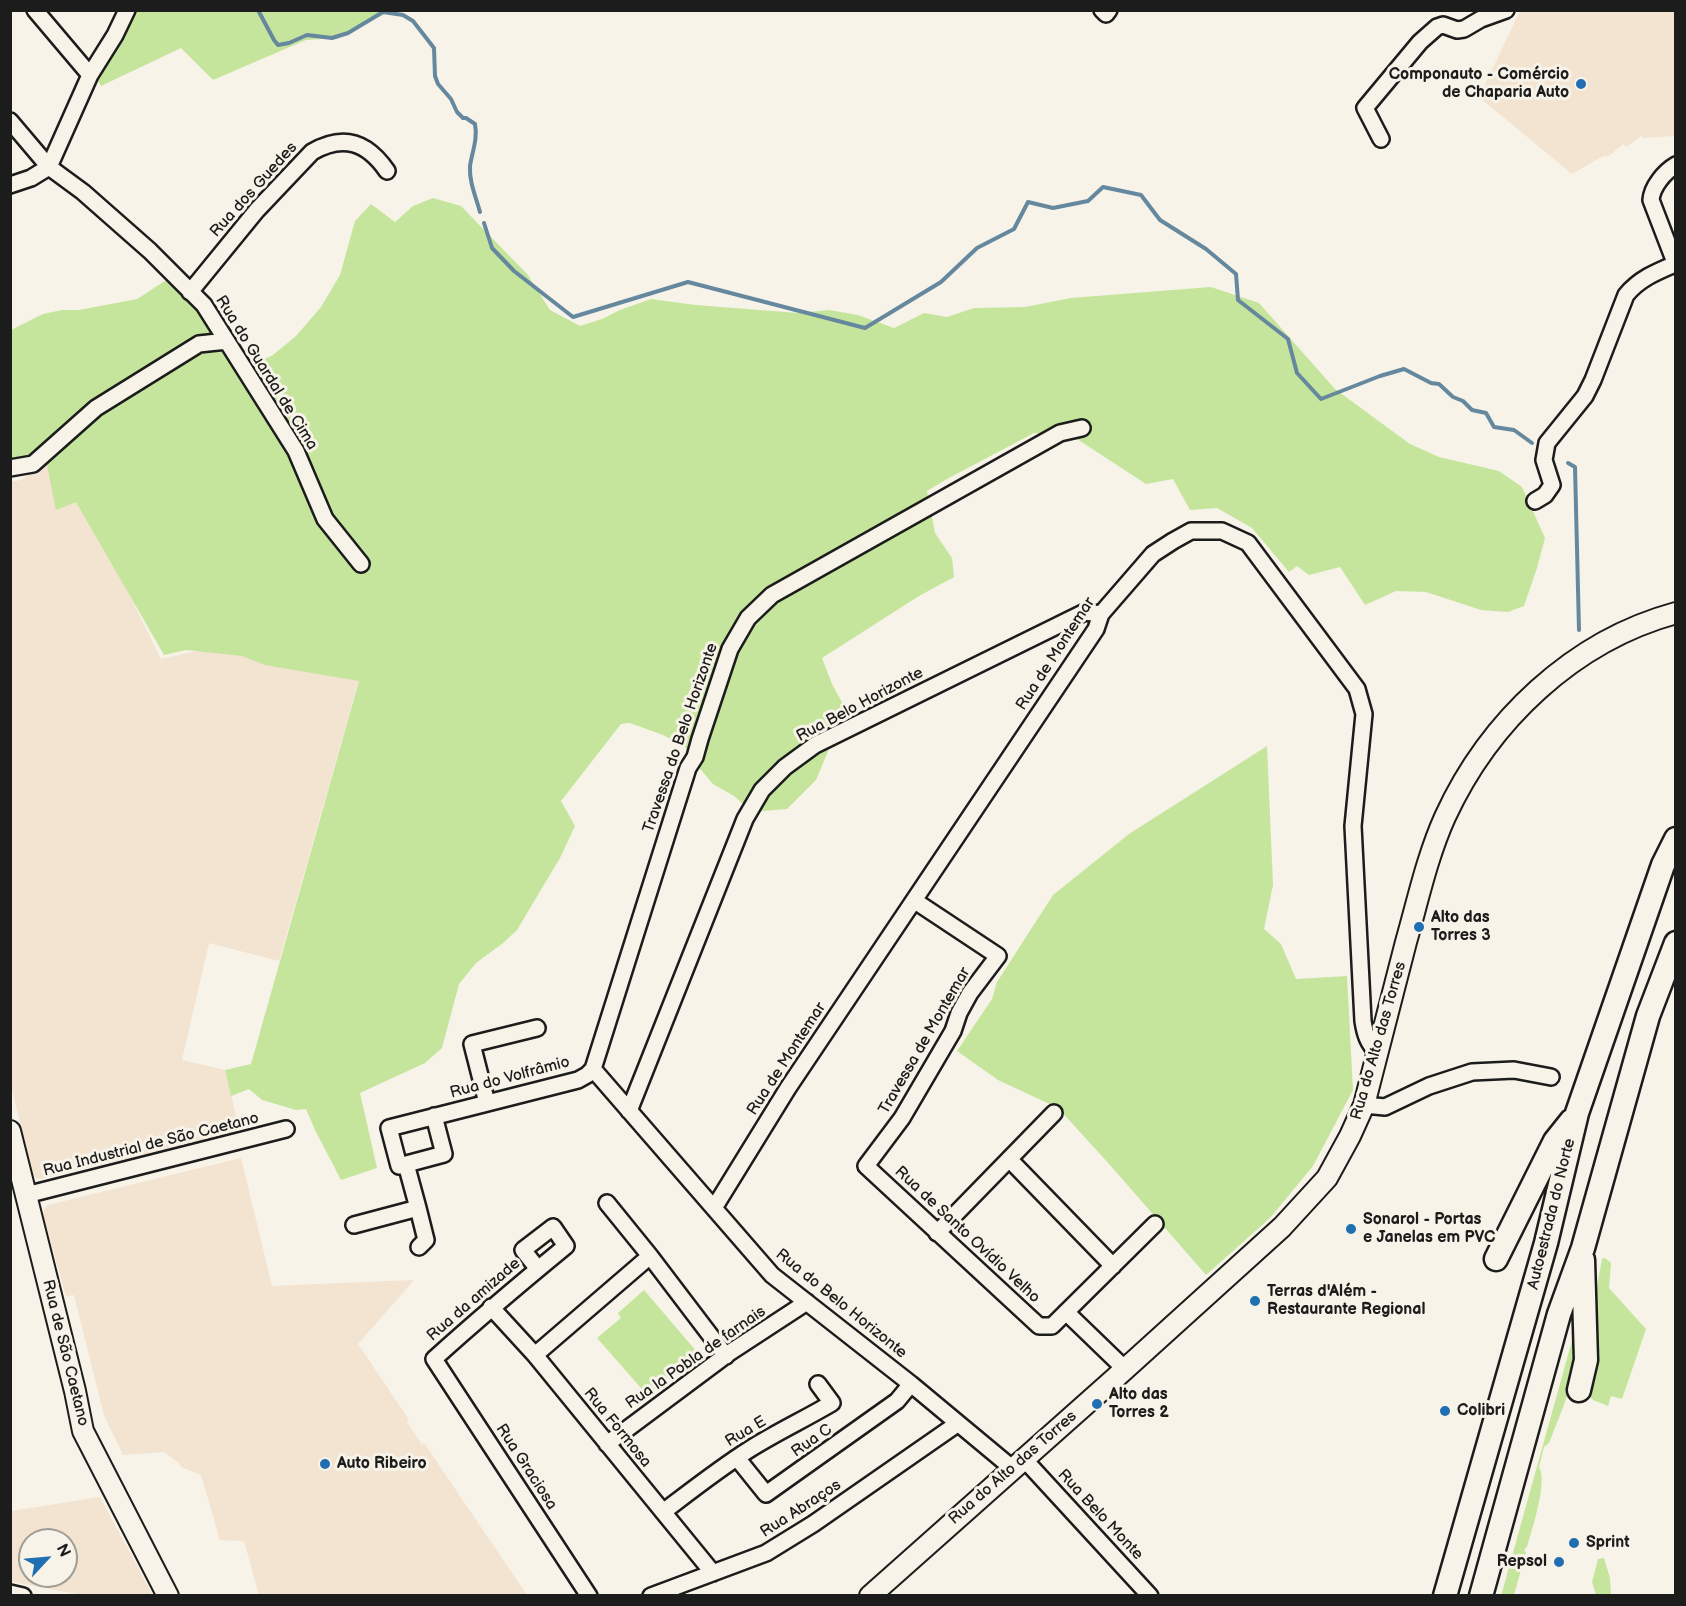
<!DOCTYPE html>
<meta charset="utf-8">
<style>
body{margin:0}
#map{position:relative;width:1686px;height:1606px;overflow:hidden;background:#f7f3e8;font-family:"Balsamiq Sans",sans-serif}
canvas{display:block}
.frame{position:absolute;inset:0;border:12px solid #1c1c1c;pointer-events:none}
.north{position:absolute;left:18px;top:1528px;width:60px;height:60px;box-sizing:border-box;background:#f7f3e8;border:2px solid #9f9d96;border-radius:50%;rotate:64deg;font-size:16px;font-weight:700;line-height:24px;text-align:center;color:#1c1c1c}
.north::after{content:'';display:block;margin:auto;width:21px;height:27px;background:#1f6fb2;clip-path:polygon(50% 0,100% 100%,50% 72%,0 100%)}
</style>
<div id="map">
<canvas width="1686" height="1606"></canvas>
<div class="frame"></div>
<div class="north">N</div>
</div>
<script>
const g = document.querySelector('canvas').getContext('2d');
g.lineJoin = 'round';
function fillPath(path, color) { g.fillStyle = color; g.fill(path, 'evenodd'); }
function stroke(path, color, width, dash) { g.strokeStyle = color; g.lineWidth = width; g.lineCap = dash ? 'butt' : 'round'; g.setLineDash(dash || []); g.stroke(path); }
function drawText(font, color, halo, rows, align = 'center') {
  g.font = font + ' "Balsamiq Sans",sans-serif'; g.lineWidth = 6; g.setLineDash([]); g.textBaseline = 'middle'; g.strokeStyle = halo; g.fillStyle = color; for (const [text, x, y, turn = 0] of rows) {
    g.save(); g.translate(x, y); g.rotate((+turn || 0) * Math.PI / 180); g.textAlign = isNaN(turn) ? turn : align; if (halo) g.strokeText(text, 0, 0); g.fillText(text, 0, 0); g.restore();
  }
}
const built = new Path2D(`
 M 1522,11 L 1675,11 L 1675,136 L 1643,138 L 1641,136 L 1626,147 L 1623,144 L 1609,156 L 1603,156 L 1572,174 L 1479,97 L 1520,11 Z
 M 57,455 L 88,511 L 161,659 L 202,650 L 277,656 L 360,676 L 279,961 L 209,943 L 182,1060 L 225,1070 L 240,1132 L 41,1179 L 36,1178 L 32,1172 L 10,1081 L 10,482 L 21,480 Z
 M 241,1158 L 272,1286 L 414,1280 L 358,1344 L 409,1420 L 407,1422 L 422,1445 L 424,1443 L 527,1595 L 259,1595 L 244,1541 L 220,1540 L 201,1475 L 181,1467 L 179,1463 L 164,1452 L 123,1455 L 104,1415 L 74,1295 L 66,1296 L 43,1215 L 45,1208 L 48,1205 Z
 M 100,1497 L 151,1592 L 151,1595 L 83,1595 L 11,1582 L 11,1511 ZM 30,1540 L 66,1540 L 66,1576 L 30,1576 Z`);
const green = new Path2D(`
 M 132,11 L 390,11 L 339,38 L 306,40 L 213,80 L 181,48 L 101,86 L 95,76 Z
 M 433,198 L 461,206 L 528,275 L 550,310 L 580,326 L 602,319 L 620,310 L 651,299 L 696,305 L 798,313 L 829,310 L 858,315 L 894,328 L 924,313 L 947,317 L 974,308 L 1025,307 L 1071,298 L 1211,287 L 1259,303 L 1335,389 L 1410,444 L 1439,457 L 1499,471 L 1522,487 L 1545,538 L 1537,568 L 1524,606 L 1508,612 L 1481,610 L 1426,592 L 1396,591 L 1365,605 L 1340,567 L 1309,575 L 1297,566 L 1289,572 L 1252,528 L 1217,508 L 1190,510 L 1173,479 L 1146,484 L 1074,437 L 1034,433 L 947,479 L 927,491 L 935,533 L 952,558 L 954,577 L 919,596 L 822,658 L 832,684 L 851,719 L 834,728 L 829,749 L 816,780 L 787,809 L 752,812 L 734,796 L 713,784 L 701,770 L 685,747 L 663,735 L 630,723 L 621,724 L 561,801 L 575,826 L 560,858 L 517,930 L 503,943 L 476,963 L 459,984 L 442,1048 L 425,1063 L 360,1093 L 377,1168 L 341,1180 L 315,1130 L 306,1109 L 296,1110 L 262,1100 L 249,1089 L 231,1096 L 225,1070 L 251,1064 L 359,681 L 265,665 L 242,656 L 186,650 L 164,655 L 76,502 L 56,510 L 45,455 L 11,460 L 11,330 L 43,314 L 62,310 L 79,310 L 137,299 L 171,277 L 250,366 L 273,355 L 296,336 L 321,307 L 340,275 L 355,221 L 371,204 L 395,222 L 413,206 Z
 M 1267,746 L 1273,885 L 1264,929 L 1281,944 L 1296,979 L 1347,976 L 1353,1090 L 1313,1166 L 1270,1218 L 1206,1275 L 1110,1165 L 1058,1108 L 998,1080 L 957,1051 L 992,999 L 997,982 L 1053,895 L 1129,834 Z
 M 1605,1258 L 1611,1263 L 1609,1288 L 1646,1329 L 1622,1399 L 1611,1396 L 1608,1406 C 1600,1401 1591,1403 1588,1392 L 1596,1358 L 1597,1341 L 1595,1298 L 1602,1259 Z
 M 644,1290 L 697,1352 L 648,1396 L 597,1338 L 621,1318 L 618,1313 Z
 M 1573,1337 L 1574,1363 L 1571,1383 L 1564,1405 L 1549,1443 L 1544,1447 L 1539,1467 C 1548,1482 1532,1529 1527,1547 L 1526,1547 L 1524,1551 L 1526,1552 L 1514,1595 L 1501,1596 Z
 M 1604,1558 L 1610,1578 L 1611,1595 L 1596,1595 L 1592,1582 L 1598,1559 Z`);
const stream = new Path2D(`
 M 258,10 L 274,40 L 278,45 L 289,43 L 307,35 L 332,38 L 348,33 L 383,12 L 403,15 L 413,21 L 434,48 L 435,76 L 438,84 L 451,99 L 457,112 L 463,118 L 466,118 L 475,124 C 478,139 472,152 470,166 C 469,182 476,197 480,212
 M 484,223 L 492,248 L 514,271 L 573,317 L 688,282 L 865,328 L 941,282 L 977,248 L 1014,229 L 1028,202 L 1053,208 L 1088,201 L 1103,187 L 1141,195 L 1160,220 L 1206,249 L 1236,274 L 1238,300 L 1288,339 L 1297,373 L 1321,399 L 1380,376 L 1404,369 L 1431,383 L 1439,384 L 1453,397 L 1463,401 L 1472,410 L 1486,413 L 1494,427 L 1514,430 L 1532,443
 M 1568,463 L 1575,467 L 1579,630`);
const minor = new Path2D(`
 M 35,10 L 90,75
 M 1102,10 L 1106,14 L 1109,10
 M 10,121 L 49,167 L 83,192 L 150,251 L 204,305 L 296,451 L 325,519 L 361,564
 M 1381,139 L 1365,108 L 1420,42 L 1437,27 L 1443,25 L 1457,30 L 1464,29 L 1481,19 L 1506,10
 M 1676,165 C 1664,172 1652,187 1651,200 L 1676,265
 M 10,185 L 31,178 L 49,167 L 90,75 L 115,35 L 127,10
 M 190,292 L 257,210 L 312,152 C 343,134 367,142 387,171
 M 10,468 L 33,464 L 96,408 L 199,344 L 227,341
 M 1535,501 L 1545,495 L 1552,485 L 1544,460 L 1547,443 L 1585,396 L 1593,380 L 1626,295 C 1639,279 1656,272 1675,264
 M 915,901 L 998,956 L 970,993 L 959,1013 L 953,1031 L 902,1118 L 866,1166 L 1039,1326 L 1052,1326 L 1155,1224
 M 593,1069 L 772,1275 L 911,1384 L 1012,1468
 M 487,1103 L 472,1044 L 537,1028
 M 1364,1105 L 1385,1107 L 1429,1086 L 1472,1072 L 1514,1070 L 1551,1077
 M 629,1111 L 745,819 L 762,790 L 785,767 L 815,745 L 1085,612 L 1101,614
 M 434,1116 L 444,1154 L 399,1166 L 389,1128 C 452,1112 515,1096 578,1080 L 587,1075 L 593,1069 L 688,768 L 695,757 L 700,739 L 730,649 L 748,618 L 772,595 L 1060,433 L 1082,428
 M 1009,1159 L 1113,1266
 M 26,1195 L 286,1129
 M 607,1203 L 650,1256 L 726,1356
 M 418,1208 L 426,1240 L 419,1247
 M 714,1208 L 788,1088 L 1096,629 L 1101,614 L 1153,554 L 1173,541 L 1191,531 L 1222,531 L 1248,543 L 1357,689 L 1364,714 L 1353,826 L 1363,1021 C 1365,1034 1368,1044 1378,1053
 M 354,1225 L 418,1208 L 406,1164
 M 937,1233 L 1054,1113
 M 538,1269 L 523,1250 L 553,1227 L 566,1246 C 521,1283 477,1320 434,1359 L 589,1596
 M 491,1307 L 535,1355 L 713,1573
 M 1066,1312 L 1125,1369
 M 535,1355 L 650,1256
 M 607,1444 L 729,1353 L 807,1302
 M 737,1458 L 766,1494 L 897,1401 L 911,1384
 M 1024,1459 L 1150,1596
 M 663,1512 C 692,1490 720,1468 750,1449 C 777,1432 805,1419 832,1403 L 818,1384
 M 10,1593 L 23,1596
 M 651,1596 L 766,1553 L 813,1524 L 957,1424`);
const major = new Path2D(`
 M 10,1131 L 75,1391 L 83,1431 L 168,1596
 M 870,1596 L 1113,1380 L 1282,1227 L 1327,1178 L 1350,1136 L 1364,1105 C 1378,1050 1392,996 1406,942 C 1418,900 1427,857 1445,817 C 1489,721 1573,641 1676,613`);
const highway = new Path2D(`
 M 1496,1259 L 1555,1141 L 1571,1121
 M 1579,1390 L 1586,1360 L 1583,1260
 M 1445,1596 L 1546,1243 L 1577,1113 L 1663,865 L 1676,839
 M 1481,1596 L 1559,1314 L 1583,1248 L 1648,1016 L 1676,943`);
const markers = [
 [1581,84,6,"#1f6fb2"],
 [1419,927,6,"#1f6fb2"],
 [1351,1229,6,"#1f6fb2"],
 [1255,1301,6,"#1f6fb2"],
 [1097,1404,6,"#1f6fb2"],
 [1445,1411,6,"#1f6fb2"],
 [325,1464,6,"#1f6fb2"],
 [1574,1543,6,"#1f6fb2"],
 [1559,1562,6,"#1f6fb2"]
];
const poiNames = [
 ["Componauto - Comércio",1569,75,"right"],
 ["de Chaparia Auto",1569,93,"right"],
 ["Alto das",1431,918],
 ["Torres 3",1431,936],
 ["Sonarol - Portas",1363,1220],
 ["e Janelas em PVC",1363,1238],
 ["Terras d'Além -",1267,1292],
 ["Restaurante Regional",1267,1310],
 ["Alto das",1109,1395],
 ["Torres 2",1109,1413],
 ["Colibri",1457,1411],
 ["Auto Ribeiro",337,1464],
 ["Sprint",1586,1543],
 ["Repsol",1547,1562,"right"]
];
const streetNames = [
 ["Rua dos Guedes",254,190,-48],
 ["Rua do Guardal de Cima",266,373,58],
 ["Rua de Montemar",1056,654,-57],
 ["Rua Belo Horizonte",860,705,-28],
 ["Travessa do Belo Horizonte",681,738,-71],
 ["Travessa de Montemar",925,1041,-60],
 ["Rua do Alto das Torres",1379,1041,-74],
 ["Rua de Montemar",787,1059,-57],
 ["Rua do Volfrâmio",510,1078,-15],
 ["Rua Industrial de São Caetano",151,1145,-14],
 ["Autoestrada do Norte",1552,1214,-76],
 ["Rua de Santo Ovídio Velho",967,1235,43],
 ["Rua da amizade",474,1300,-41],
 ["Rua do Belo Horizonte",841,1304,39],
 ["Rua de São Caetano",65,1353,76],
 ["Rua la Pobla de farnais",696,1358,-35],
 ["Rua Formosa",617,1428,51],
 ["Rua E",746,1432,-31],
 ["Rua C",812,1441,-35],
 ["Rua Graciosa",526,1467,57],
 ["Rua do Alto das Torres",1013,1468,-41],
 ["Rua Abraços",801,1509,-33],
 ["Rua Belo Monte",1100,1515,47]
];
fillPath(built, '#f3e3d1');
fillPath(green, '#c5e59d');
stroke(stream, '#66889f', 4);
stroke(minor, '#1c1c1c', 20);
stroke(major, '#1c1c1c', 24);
stroke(highway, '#1c1c1c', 27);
stroke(minor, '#f7f3e8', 15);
stroke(major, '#f7f3e8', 20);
stroke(highway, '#f7f3e8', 22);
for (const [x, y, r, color] of markers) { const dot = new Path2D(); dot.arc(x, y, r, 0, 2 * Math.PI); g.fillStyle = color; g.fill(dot); stroke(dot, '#f7f3e8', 2); }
drawText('bold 16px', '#1c1c1c', '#f7f3e8', poiNames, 'left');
drawText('16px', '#1c1c1c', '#f7f3e8', streetNames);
</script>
